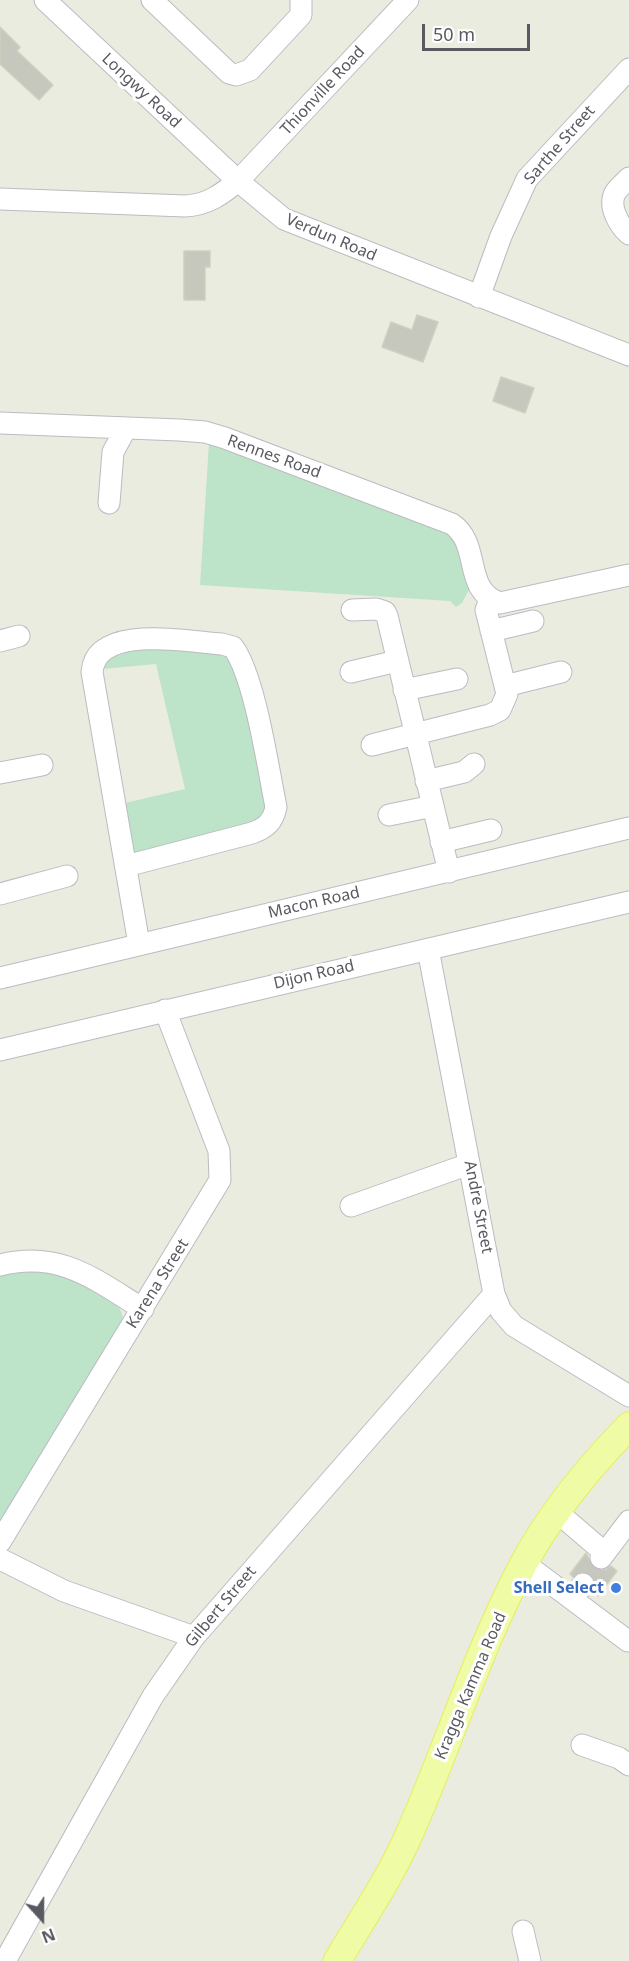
<!DOCTYPE html>
<style>
body{margin:0}
#map{position:relative;width:629px;height:1961px;overflow:hidden;background:#ebece0;font-family:"Noto Sans",sans-serif}
canvas{display:block}
.north{position:absolute;left:12px;top:1889px;width:60px;height:60px;-webkit-text-stroke:4px #fff;paint-order:stroke;rotate:159deg;font-size:16px;font-weight:700;line-height:24px;text-align:center;color:#595a61}
.north::after{content:'';display:block;margin:auto;width:21px;height:27px;background:#595a61;clip-path:polygon(50% 0,100% 100%,50% 72%,0 100%)}
.scale{position:absolute;left:422px;top:24px;width:108px;height:27px;box-sizing:border-box;border:3px solid #595a61;border-top:0;padding-left:8px;font-size:18px;line-height:21px;white-space:nowrap;color:#595a61;-webkit-text-stroke:4px #fff;paint-order:stroke}
</style>
<div id="map">
<canvas width="629" height="1961"></canvas>
<div class="north">N</div>
<div class="scale">50 m</div>
</div>
<script>
const g = document.querySelector('canvas').getContext('2d');
g.lineJoin = 'round';
function fillPath(path, color) { g.fillStyle = color; g.fill(path, 'evenodd'); }
function stroke(path, color, width, dash) { g.strokeStyle = color; g.lineWidth = width; g.lineCap = dash ? 'butt' : 'round'; g.setLineDash(dash || []); g.stroke(path); }
function drawText(font, color, halo, rows, align = 'center') {
  g.font = font + ' "Noto Sans",sans-serif'; g.lineWidth = 6; g.setLineDash([]); g.textBaseline = 'middle'; g.strokeStyle = halo; g.fillStyle = color; for (const [text, x, y, turn = 0] of rows) {
    g.save(); g.translate(x, y); g.rotate((+turn || 0) * Math.PI / 180); g.textAlign = isNaN(turn) ? turn : align; if (halo) g.strokeText(text, 0, 0); g.fillText(text, 0, 0); g.restore();
  }
}
const green = new Path2D(`
 M 209,443 L 440,528 L 459,542 L 470,588 L 462,603 L 456,607 L 450,601 L 200,585 Z
 M 135,645 L 218,648 L 237,666 L 265,794 L 265,807 L 255,827 L 134,856 L 121,804 L 185,789 L 156,664 L 102,669 L 103,660 Z
 M 35,1268 C 59,1274 127,1290 123,1324 L 0,1530 L 0,1274 Z`);
const building = new Path2D(`
 M 0,27 L 20,47 L 17,51 L 53,85 L 39,100 L 0,64 Z
 M 184,251 L 210,251 L 210,267 L 205,267 L 205,300 L 184,300 Z
 M 417,315 L 438,322 L 423,362 L 382,347 L 391,322 L 412,330 Z
 M 501,377 L 534,388 L 525,413 L 493,401 Z
 M 586,1553 L 594,1568 L 605,1570 L 611,1566 L 617,1571 L 598,1596 L 593,1592 L 596,1585 L 591,1574 L 584,1571 L 573,1577 L 570,1574 Z`);
const minorTunnel = new Path2D(`
 M 583,1584 L 601,1558`);
const minor = new Path2D(`
 M 45,0 L 238,181 L 284,219 L 629,355
 M 152,0 L 229,73 L 236,75 L 250,70 L 301,15 L 301,0
 M 629,178 C 625,182 618,188 615,193 C 608,207 619,225 629,234
 M 0,199 L 185,206 C 207,205 221,195 238,181 L 408,0
 M 479,297 L 501,236 L 527,179 L 629,69
 M 0,423 L 179,430 L 205,432 L 225,438 L 452,524 C 482,545 462,590 500,603 L 629,575
 M 109,503 L 113,452 L 126,428
 M 352,610 L 376,609 L 385,612 L 387,616 L 449,872
 M 491,631 L 533,621
 M 0,641 L 19,636
 M 351,672 L 397,661
 M 505,686 L 561,672
 M 404,690 L 457,679
 M 372,745 L 490,715 L 500,710 L 507,694 L 486,610 L 490,599
 M 0,773 L 42,765
 M 426,781 L 464,772 L 474,764
 M 389,815 L 433,806
 M 441,842 L 491,830
 M 126,866 L 252,833 C 266,828 273,822 276,807 C 268,768 255,677 233,647 L 222,644 C 188,642 96,623 92,672 L 139,944
 M 0,894 L 67,876
 M 428,949 L 494,1294 L 501,1311 L 514,1326 L 629,1396
 M 0,978 L 629,828
 M 0,1050 L 629,902
 M 351,1206 L 469,1164
 M 0,1265 C 60,1250 94,1279 143,1309
 M 557,1512 L 605,1553
 M 0,1542 L 220,1180 L 219,1151 L 165,1010
 M 601,1558 L 629,1521
 M 0,1559 L 64,1591 L 194,1637
 M 524,1563 L 628,1641
 M 572,1599 L 583,1584
 M 582,1745 L 619,1758 L 629,1765
 M 523,1931 L 530,1961
 M 5,1961 L 153,1696 L 194,1637 L 494,1294`);
const major = new Path2D(`
 M 337,1961 C 361,1921 388,1881 407,1839 C 448,1748 477,1651 524,1563 C 551,1513 590,1466 629,1426`);
const markers = [
 [616,1588,6,"#3f7fe0"]
];
const streetNames = [
 ["Longwy Road",141,91,43],
 ["Thionville Road",323,91,-47],
 ["Sarthe Street",560,145,-49],
 ["Verdun Road",331,238,23],
 ["Rennes Road",274,457,20],
 ["Macon Road",314,903,-13],
 ["Dijon Road",314,975,-13],
 ["Andre Street",478,1207,79],
 ["Karena Street",158,1284,-58],
 ["Gilbert Street",221,1607,-50],
 ["Kragga Kamma Road",471,1686,-67]
];
const shopNames = [
 ["Shell Select",604,1588]
];
fillPath(green, '#bde3c8');
fillPath(building, '#c6c7bd');
stroke(building, '#d0d0bf', 1.5);
stroke(minorTunnel, '#c6c8c0', 21, [21, 10]);
stroke(minor, '#bbbbc2', 23);
stroke(major, '#e9ec59', 29);
stroke(minor, '#fff', 21);
stroke(major, '#f0fca5', 27);
for (const [x, y, r, color] of markers) { const dot = new Path2D(); dot.arc(x, y, r, 0, 2 * Math.PI); g.fillStyle = color; g.fill(dot); stroke(dot, '#fff', 2); }
drawText('16px', '#595a61', '#fff', streetNames);
drawText('bold 16px', '#366cbe', '#fff', shopNames, 'right');
</script>
